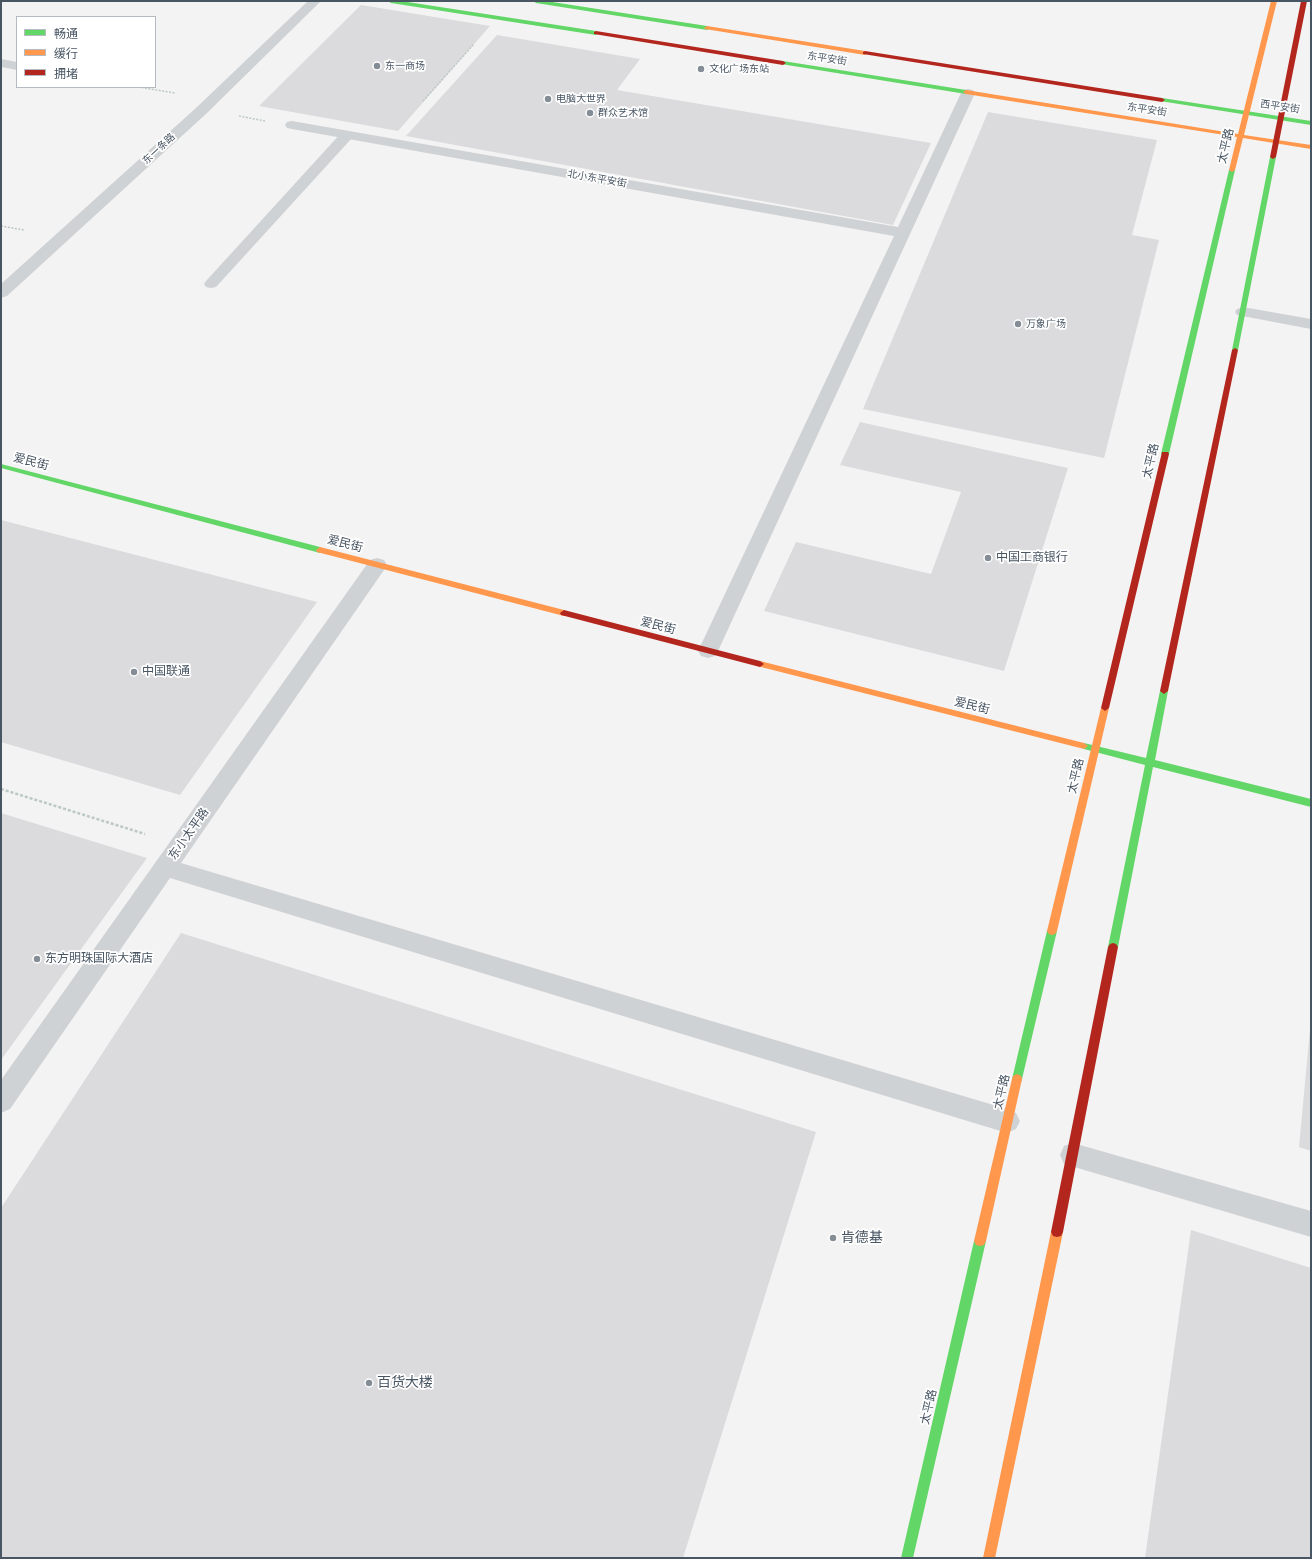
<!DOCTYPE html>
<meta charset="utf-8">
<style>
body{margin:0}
#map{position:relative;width:1312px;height:1559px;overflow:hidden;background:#f4f3f3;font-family:Karla,"Noto Sans SC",sans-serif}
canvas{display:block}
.frame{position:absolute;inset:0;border:2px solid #485563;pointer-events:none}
.legend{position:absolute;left:16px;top:16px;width:140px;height:72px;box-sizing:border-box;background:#fff;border:1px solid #b6bbc1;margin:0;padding:5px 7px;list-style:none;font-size:12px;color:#485563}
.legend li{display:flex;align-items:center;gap:8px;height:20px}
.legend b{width:20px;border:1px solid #b6bbc1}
</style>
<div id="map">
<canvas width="1312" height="1559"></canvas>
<div class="frame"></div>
<ul class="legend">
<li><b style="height:5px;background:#63d668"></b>畅通</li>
<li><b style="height:5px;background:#ff974d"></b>缓行</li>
<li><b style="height:5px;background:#b3261e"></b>拥堵</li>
</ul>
</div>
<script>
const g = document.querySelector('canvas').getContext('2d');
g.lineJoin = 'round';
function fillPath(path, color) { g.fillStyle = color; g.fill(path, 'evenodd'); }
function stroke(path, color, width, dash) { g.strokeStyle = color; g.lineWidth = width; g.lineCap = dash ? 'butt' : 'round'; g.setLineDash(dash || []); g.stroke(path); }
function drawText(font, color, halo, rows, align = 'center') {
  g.font = font + ' Karla,"Noto Sans SC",sans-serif'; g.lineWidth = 3.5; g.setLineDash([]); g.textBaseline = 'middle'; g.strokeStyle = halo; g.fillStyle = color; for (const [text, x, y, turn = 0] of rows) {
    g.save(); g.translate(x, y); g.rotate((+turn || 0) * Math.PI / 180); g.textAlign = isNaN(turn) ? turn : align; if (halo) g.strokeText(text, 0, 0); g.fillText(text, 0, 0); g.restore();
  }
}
const building = new Path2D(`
 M 361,5 L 490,26 L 398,131 L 259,106 Z
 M 497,35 L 640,59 L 617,90 L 931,143 L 893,225 L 406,136 Z
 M 988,112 L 1157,140 L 1132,235 L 1159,240 L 1104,458 L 863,409 Z
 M 860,422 L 1068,468 L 1004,671 L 764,611 L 796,542 L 931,574 L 961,492 L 840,465 Z
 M 1,520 L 317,602 L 180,795 L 1,742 Z
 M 1,813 L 147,858 L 1,1060 Z
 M 181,933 L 816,1132 L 683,1558 L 1,1558 L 1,1208 Z
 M 1310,1029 L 1311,1029 L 1311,1151 L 1299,1147 Z
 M 1191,1230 L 1311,1268 L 1311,1558 L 1145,1558 Z`);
const pathFar1 = new Path2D(`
 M 138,87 L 175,93
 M 423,101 L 474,44
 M 239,116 L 265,121
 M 1,226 L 24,230`);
const path = new Path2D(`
 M 1,789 L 145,834`);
const lane = new Path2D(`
 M 347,131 L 352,132 L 354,135 L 352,138 L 216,287 L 211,288 L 206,287 L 204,284 L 206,281 L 342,132 Z`);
const street = new Path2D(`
 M 308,1 L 321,1 L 207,113 L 7,296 L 1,298 L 1,284 L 197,107 Z
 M 1,59 L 17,62 L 17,70 L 1,67 Z
 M 968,89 L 973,90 L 975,93 L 718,651 L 715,656 L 708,658 L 701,656 L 698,651 L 894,236 L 292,129 L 287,128 L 285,125 L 287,122 L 292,121 L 898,227 L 961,93 L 963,90 Z
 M 1243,307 L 1311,319 L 1311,329 L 1237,315 L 1235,312 L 1237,309 Z
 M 377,558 L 384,560 L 387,565 L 384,570 L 181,863 L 1007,1109 L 1016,1113 L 1020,1121 L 1016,1129 L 1007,1133 L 170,878 L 10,1109 L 1,1113 L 1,1080 L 370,560 Z
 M 1073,1143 L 1311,1211 L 1311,1237 L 1064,1164 L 1060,1155 L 1064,1146 Z`);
const fast = new Path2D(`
 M 388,1 L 401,1 L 596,31 L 599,33 L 596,35 L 391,3 Z
 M 533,1 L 546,1 L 707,26 L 710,28 L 707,30 L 536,3 Z
 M 783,61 L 966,90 L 969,92 L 966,94 L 781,64 L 780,63 Z
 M 1162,98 L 1311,121 L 1311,125 L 1160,101 L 1160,99 Z
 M 1273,155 L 1276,157 L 1238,350 L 1235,352 L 1232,350 L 1270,157 Z
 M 1232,168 L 1235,170 L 1169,454 L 1165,456 L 1161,454 L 1229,170 Z
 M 1,464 L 320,547 L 324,550 L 320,553 L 1,468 Z
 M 1164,688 L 1168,691 L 1155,760 L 1311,799 L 1311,807 L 1153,767 L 1118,947 L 1116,950 L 1113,951 L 1110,950 L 1108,947 L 1145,765 L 1084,749 L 1080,746 L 1084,743 L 1146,758 L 1160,691 Z
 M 1052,927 L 1055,928 L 1057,931 L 1022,1079 L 1021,1082 L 1017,1084 L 1013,1082 L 1012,1079 L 1047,931 L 1049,928 Z
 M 980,1236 L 984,1237 L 986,1241 L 913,1558 L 901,1558 L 974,1241 L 976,1237 Z`);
const slow = new Path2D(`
 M 1271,1 L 1277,1 L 1244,135 L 1311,145 L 1311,149 L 1243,138 L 1235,170 L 1232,172 L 1229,170 L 1237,137 L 966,94 L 963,92 L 966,90 L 1238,134 Z
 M 707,26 L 865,51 L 868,53 L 865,55 L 705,29 L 704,28 Z
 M 320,547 L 564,610 L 568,613 L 564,616 L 317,552 L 316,550 Z
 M 760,661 L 1084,743 L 1088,746 L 1084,749 L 757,666 L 756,664 Z
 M 1105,705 L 1109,708 L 1057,931 L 1055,934 L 1052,935 L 1049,934 L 1047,931 L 1101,708 Z
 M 1017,1074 L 1021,1076 L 1022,1079 L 986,1241 L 984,1245 L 980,1246 L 976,1245 L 974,1241 L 1012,1079 L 1013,1076 Z
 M 1057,1227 L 1061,1228 L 1063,1232 L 995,1558 L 983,1558 L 1051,1232 L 1053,1228 Z`);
const jam = new Path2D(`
 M 1301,1 L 1307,1 L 1276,157 L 1273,159 L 1270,157 Z
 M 596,31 L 783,61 L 786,63 L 783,65 L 594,34 L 594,32 Z
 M 865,51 L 1162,98 L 1165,100 L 1162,102 L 863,54 L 863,52 Z
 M 1235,348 L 1238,350 L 1168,691 L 1164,694 L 1160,691 L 1232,350 Z
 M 1162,452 L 1168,452 L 1169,454 L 1109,708 L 1105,711 L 1101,708 Z
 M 564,610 L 760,661 L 764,664 L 760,667 L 561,615 L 560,613 Z
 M 1113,943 L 1116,944 L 1118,947 L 1063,1232 L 1061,1236 L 1057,1237 L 1053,1236 L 1051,1232 L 1108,947 L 1110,944 Z`);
const markers = [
 [377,66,4,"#848c95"],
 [701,69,4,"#848c95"],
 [548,99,4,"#848c95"],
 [590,113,4,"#848c95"],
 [1018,324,4,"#848c95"],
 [988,558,4,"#848c95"],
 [134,672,4,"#848c95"],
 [37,959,4,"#848c95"],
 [833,1238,4,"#848c95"],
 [369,1383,4,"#848c95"]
];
const farStreetnames = [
 ["东平安街",827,59,9],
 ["西平安街",1280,107,9],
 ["东平安街",1147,110,9],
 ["东一条路",159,149,-43],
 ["北小东平安街",597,179,10]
];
const farPoinames = [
 ["东一商场",385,66],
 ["文化广场东站",709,69],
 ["电脑大世界",556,99],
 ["群众艺术馆",598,113],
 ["万象广场",1026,324]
];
const streetNames = [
 ["太平路",1226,146,-77],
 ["太平路",1151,461,-77],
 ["爱民街",31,462,15],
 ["爱民街",345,544,15],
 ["爱民街",658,626,15],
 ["爱民街",972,706,14],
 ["太平路",1076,776,-77],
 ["东小太平路",189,834,-55],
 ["太平路",1002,1092,-77],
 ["太平路",929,1407,-77]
];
const poiNames = [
 ["中国工商银行",996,558],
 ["中国联通",142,672],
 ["东方明珠国际大酒店",45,959]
];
const nearPoinames = [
 ["肯德基",841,1238],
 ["百货大楼",377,1383]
];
fillPath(building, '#dbdbdd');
stroke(pathFar1, '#bbc9c5', 1.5, [2, 1.5]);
stroke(path, '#bbc9c5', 2.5, [3, 2]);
fillPath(lane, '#cfd2d4');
fillPath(street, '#cfd2d4');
fillPath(fast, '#63d668');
fillPath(slow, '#ff974d');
fillPath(jam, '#b3261e');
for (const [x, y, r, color] of markers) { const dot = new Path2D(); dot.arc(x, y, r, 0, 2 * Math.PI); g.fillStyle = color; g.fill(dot); stroke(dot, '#fff', 1.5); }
drawText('10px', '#485563', '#fff', farStreetnames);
drawText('10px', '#485563', '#fff', farPoinames, 'left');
drawText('12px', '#485563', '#fff', streetNames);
drawText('12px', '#485563', '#fff', poiNames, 'left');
drawText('14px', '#485563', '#fff', nearPoinames, 'left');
</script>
